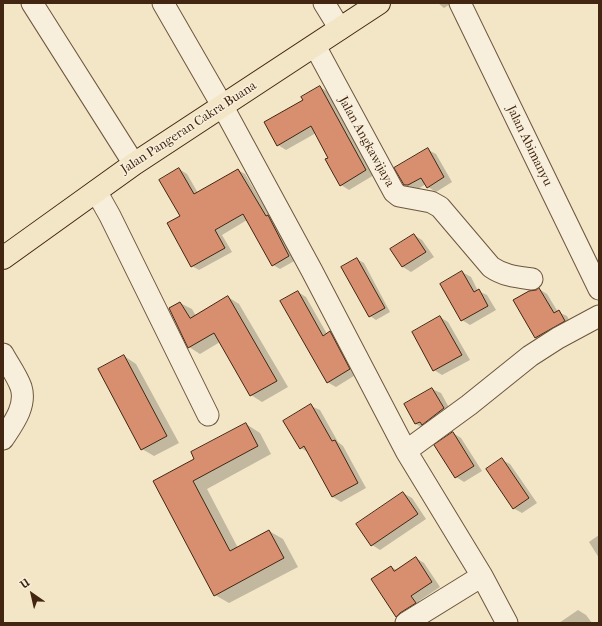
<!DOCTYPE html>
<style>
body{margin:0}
#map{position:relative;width:602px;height:626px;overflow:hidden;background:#f3e6c7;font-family:"IM FELL French Canon",serif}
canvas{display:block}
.frame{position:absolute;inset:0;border:4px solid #422611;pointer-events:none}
.north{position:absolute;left:12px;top:574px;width:40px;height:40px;-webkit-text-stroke:3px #f7efdb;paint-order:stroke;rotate:326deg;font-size:11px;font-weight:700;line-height:16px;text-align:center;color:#422611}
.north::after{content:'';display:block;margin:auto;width:14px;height:18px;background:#422611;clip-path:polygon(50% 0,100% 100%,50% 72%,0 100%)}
</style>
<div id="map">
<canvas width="602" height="626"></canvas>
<div class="frame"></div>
<div class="north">U</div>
</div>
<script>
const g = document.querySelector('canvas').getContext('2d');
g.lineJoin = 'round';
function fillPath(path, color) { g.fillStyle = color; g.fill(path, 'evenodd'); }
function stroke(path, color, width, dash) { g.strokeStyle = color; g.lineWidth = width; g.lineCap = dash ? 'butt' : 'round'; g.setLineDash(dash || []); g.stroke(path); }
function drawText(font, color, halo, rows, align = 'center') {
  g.font = font + ' "IM FELL French Canon",serif'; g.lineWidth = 3; g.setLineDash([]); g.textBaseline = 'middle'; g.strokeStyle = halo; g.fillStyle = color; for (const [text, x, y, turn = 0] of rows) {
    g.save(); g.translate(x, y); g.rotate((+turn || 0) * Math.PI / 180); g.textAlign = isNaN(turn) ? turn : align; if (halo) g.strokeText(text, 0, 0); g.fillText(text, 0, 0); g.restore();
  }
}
const shadow = new Path2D(`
 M 438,3 L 452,3 L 444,8 Z
 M 320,87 L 328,92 L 374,175 L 349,190 L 341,185 L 330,158 L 316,133 L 286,150 L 278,145 L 304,100 Z
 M 428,150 L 436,154 L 452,182 L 436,192 L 428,187 L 426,184 L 416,190 L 405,184 Z
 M 179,169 L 187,174 L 198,193 L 238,170 L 245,174 L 271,218 L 275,220 L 296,260 L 280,269 L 273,265 L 247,220 L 222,235 L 232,252 L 199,270 L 192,266 L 181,216 Z
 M 414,235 L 422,240 L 434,257 L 411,272 L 403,267 L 392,249 Z
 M 357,259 L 364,263 L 390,312 L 376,320 L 370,316 Z
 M 462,272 L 471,277 L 478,291 L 487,295 L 496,310 L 470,325 L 462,320 Z
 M 539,289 L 547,294 L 558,312 L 567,316 L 572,326 L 544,342 L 536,338 L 514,301 Z
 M 298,292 L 306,297 L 327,334 L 330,332 L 338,337 L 357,374 L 336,387 L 327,382 Z
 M 228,297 L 239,304 L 288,387 L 262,402 L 251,395 L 220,342 L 200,354 L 189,347 L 170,309 L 180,303 L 192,309 L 196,316 Z
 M 440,317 L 448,322 L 470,360 L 442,375 L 434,370 Z
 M 124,356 L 136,364 L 179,443 L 154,456 L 142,449 Z
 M 432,389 L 441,393 L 452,413 L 424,429 L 416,424 L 405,404 Z
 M 311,406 L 320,410 L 338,442 L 343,446 L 366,488 L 341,502 L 333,497 L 309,453 L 301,448 Z
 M 246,424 L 260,433 L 271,454 L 207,489 L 238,548 L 269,531 L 283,539 L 298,567 L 229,603 L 215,595 L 155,481 L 196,459 Z
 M 453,433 L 461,438 L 482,471 L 464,482 L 456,477 Z
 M 502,460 L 510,464 L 537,503 L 522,513 L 513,508 Z
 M 403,493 L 412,498 L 426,519 L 380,550 L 372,545 Z
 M 599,535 L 599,558 L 589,542 Z
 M 416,558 L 424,563 L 440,587 L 419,601 L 423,608 L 405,620 L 397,616 L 391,567 L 397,570 Z
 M 578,610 L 586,615 L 592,623 L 559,623 Z`);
const building = new Path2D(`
 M 320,86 L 366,170 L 340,186 L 325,159 L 328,158 L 311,126 L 277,146 L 264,122 L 303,100 L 301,97 Z
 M 428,148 L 444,177 L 427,188 L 421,178 L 408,185 L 404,185 L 394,168 Z
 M 179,168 L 194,194 L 238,169 L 266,216 L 268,215 L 289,256 L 272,266 L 243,214 L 215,230 L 225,248 L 191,267 L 167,223 L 180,216 L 159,180 Z
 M 414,234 L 426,252 L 402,267 L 390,249 Z
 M 357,258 L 385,308 L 369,317 L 341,267 Z
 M 462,271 L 474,292 L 479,289 L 488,306 L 461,321 L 440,284 Z
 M 539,288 L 554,313 L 559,310 L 565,321 L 535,338 L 513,300 L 529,291 L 536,290 Z
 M 298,291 L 323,336 L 330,331 L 350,369 L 327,383 L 280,301 Z
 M 228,296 L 277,381 L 250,396 L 214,333 L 188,348 L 169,308 L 180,302 L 190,318 Z
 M 440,316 L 462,355 L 433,371 L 412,332 Z
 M 124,355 L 167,436 L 141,450 L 98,369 Z
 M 432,388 L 444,408 L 422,425 L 420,422 L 415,424 L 404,404 Z
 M 311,404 L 332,441 L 335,440 L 358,483 L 332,497 L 304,446 L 300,449 L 283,421 Z
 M 246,423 L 258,446 L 193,481 L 230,551 L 269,530 L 284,558 L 214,596 L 153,481 L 194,459 L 191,452 Z
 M 453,432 L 474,466 L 455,478 L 434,445 Z
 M 502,458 L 529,498 L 513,509 L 486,469 Z
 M 403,492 L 418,514 L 371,546 L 356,524 Z
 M 416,557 L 432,582 L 411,596 L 416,603 L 400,613 L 396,617 L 371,579 L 391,566 L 394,571 Z`);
const minor = new Path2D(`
 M 32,3 L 134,164
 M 163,3 L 223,107 L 312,271 L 406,451 L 482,576 L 507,623
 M 324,3 L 340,29
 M 460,3 L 599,289
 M 315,46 L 394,192 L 399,196 L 431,202 L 440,207 L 491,267 C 504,276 517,277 532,279
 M 96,191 L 110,216 L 208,415
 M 3,354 C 9,365 17,376 21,387 C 27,406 13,424 3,439
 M 406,451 L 469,405 L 530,356 L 558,338 L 599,316
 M 406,623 L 482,576`);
const major = new Path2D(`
 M 3,258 L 134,164 L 379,3`);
const streetNames = [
 ["Jalan Pangeran Cakra Buana",189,128,-33],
 ["Jalan Angkawijaya",366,142,61],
 ["Jalan Abimanyu",529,146,64]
];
fillPath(shadow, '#0003');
fillPath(building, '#d88f70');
stroke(building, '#422611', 1);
stroke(minor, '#6e563e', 23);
stroke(major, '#422611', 24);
stroke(minor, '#f7efdb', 21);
stroke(major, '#f3e6c7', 22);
drawText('13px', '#422611', '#f7efdb', streetNames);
</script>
